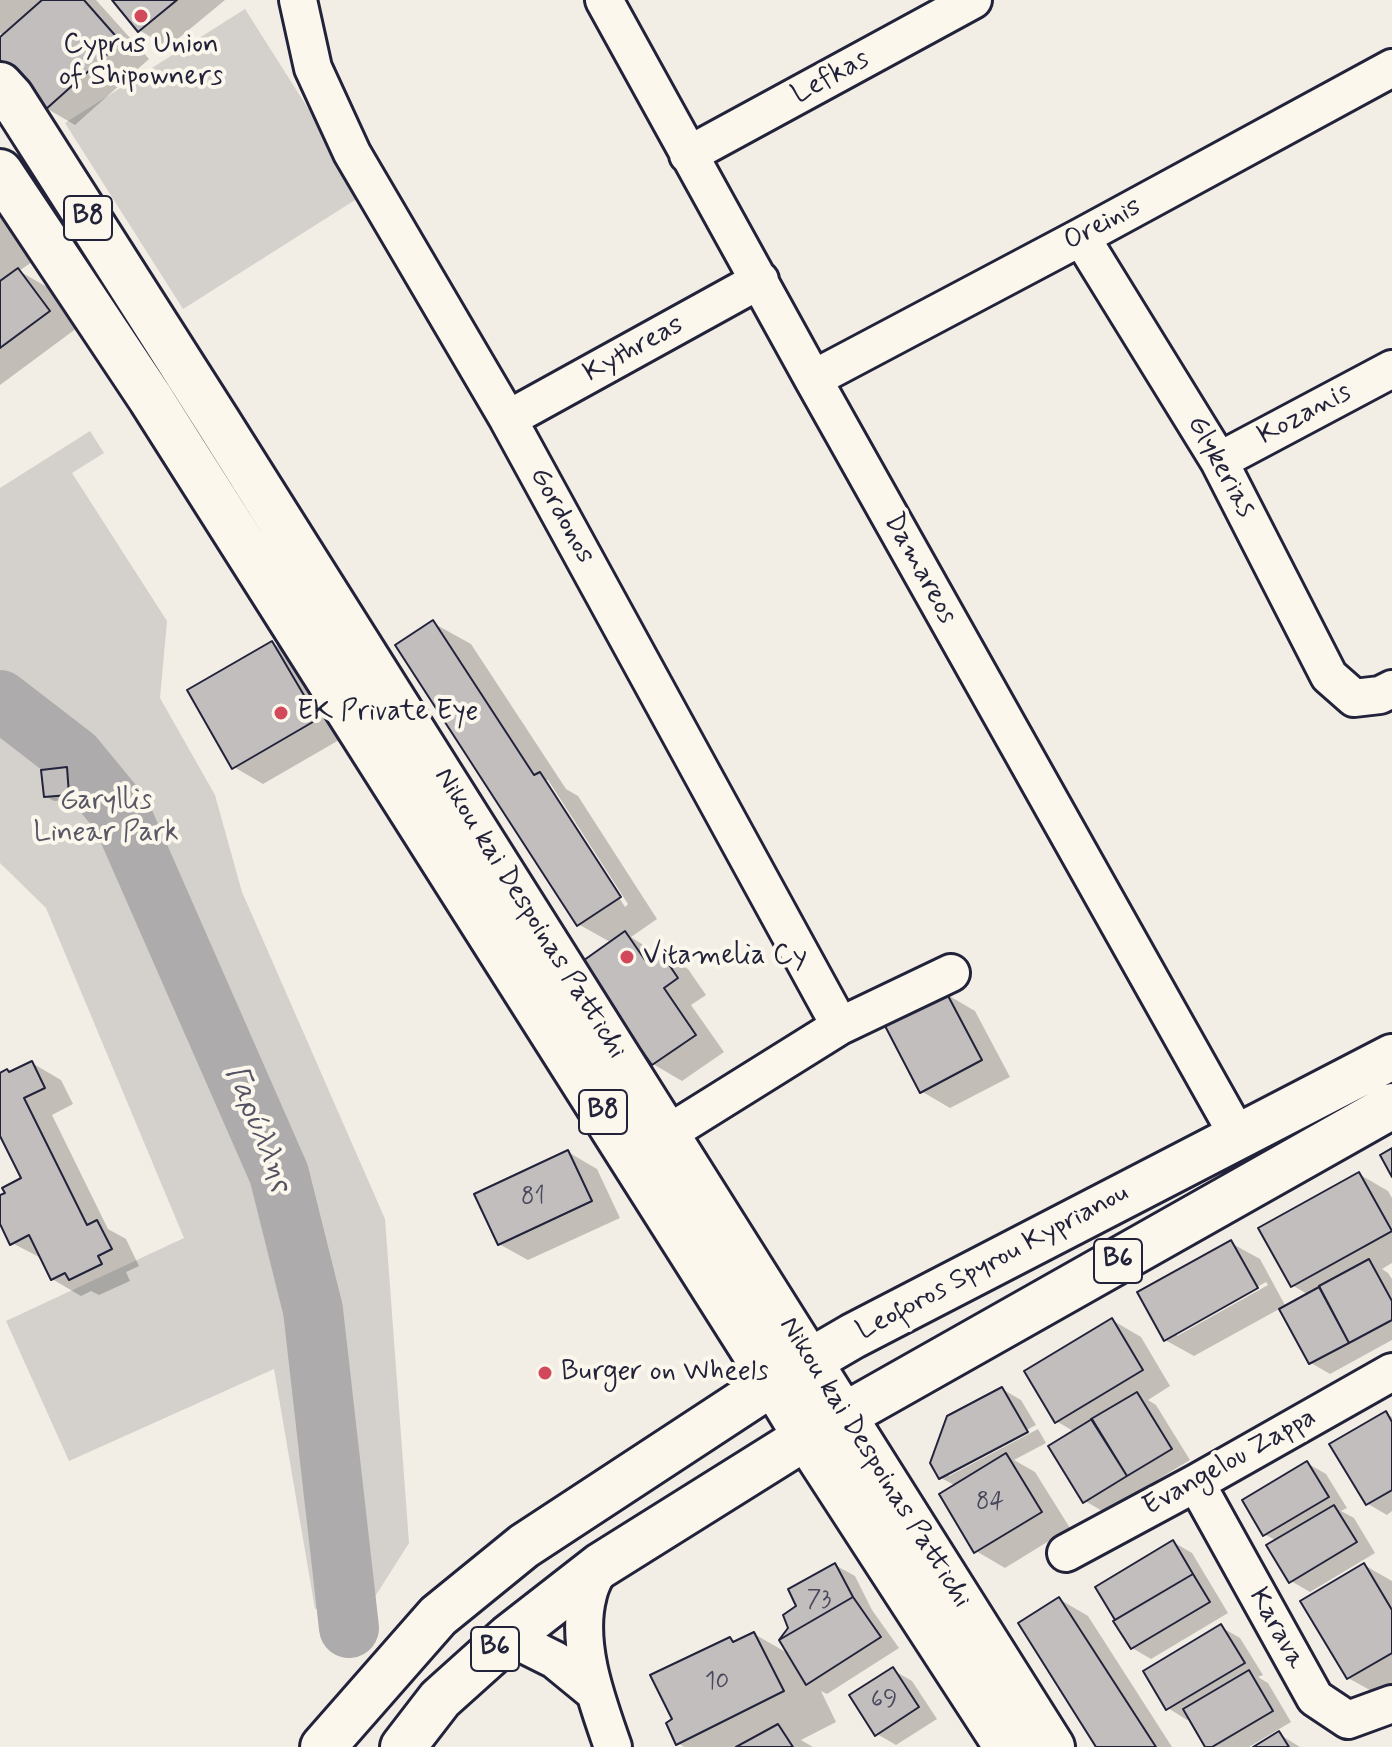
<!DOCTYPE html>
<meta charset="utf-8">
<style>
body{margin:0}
canvas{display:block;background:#f2eee5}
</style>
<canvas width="1392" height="1747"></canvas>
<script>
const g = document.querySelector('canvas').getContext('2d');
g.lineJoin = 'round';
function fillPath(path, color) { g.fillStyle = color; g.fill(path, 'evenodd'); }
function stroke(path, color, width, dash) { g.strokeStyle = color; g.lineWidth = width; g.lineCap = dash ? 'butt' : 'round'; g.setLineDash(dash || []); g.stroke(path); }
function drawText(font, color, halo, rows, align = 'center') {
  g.font = font + ' Mynerve,sans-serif'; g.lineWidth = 8; g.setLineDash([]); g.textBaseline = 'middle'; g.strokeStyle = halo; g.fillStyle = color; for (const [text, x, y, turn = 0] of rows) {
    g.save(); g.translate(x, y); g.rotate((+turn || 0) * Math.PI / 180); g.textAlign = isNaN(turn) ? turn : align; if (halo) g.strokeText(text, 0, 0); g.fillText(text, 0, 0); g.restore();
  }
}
const green = new Path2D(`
 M 245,9 L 363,195 L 183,309 L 65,123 Z
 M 90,431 L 104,453 L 72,473 L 167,621 L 160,698 L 215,795 L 242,892 L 385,1219 L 409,1543 L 364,1614 L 315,1609 L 274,1369 L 69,1461 L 6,1321 L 184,1238 L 46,908 L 0,863 L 0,488 Z`);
const shadow = new Path2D(`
 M 0,0 L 96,0 L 149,59 L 75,125 L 46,108 L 0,57 L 0,39 L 4,36 L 0,33 Z
 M 115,0 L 225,0 L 168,47 L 139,30 Z
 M 0,214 L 32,262 L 19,271 L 47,287 L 77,328 L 0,385 Z
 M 433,623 L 471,644 L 566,789 L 578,796 L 657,919 L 631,937 L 657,954 L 659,953 L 688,969 L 706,995 L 691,1005 L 724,1052 L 682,1081 L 653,1064 L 612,943 L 578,924 ZM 543,780 L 548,780 L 628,904 L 625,907 Z
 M 272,643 L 301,660 L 346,736 L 263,784 L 234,767 Z
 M 66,769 L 75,774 L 78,799 L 54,801 L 45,796 Z
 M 946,994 L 975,1011 L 1010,1077 L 950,1108 L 921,1091 Z
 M 32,1063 L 61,1080 L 73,1104 L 52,1115 L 108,1229 L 126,1239 L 139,1266 L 126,1272 L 130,1281 L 99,1295 L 91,1291 L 81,1296 L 52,1279 L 43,1259 L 12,1243 L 0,1220 L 0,1198 L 24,1179 L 0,1134 L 0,1075 L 11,1074 Z
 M 568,1152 L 597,1169 L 620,1218 L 528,1260 L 499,1244 Z
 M 1359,1174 L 1388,1191 L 1392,1198 L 1392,1263 L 1382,1269 L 1388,1273 L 1392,1279 L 1392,1340 L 1330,1374 L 1311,1363 L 1281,1308 L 1194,1356 L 1165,1340 L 1231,1243 L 1260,1259 L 1286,1307 L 1309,1295 L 1292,1285 ZM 1266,1282 L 1268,1285 L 1177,1336 L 1177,1331 Z
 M 1112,1320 L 1141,1337 L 1170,1386 L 1148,1400 L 1156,1405 L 1190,1460 L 1104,1512 L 1085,1501 L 1075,1432 L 1056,1421 Z
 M 1002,1389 L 1021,1400 L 1036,1425 L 949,1472 L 949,1476 L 1038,1429 L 1046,1443 L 1014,1460 L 1035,1472 L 1070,1528 L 1005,1568 L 976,1551 L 956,1486 L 941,1478 Z
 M 1386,1414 L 1392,1417 L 1392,1511 L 1387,1515 L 1368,1504 Z
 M 1307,1463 L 1326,1474 L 1347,1508 L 1341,1511 L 1354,1518 L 1375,1553 L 1310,1592 L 1291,1581 L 1277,1541 L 1264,1534 Z
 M 1173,1542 L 1192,1553 L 1228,1613 L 1151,1659 L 1132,1648 Z
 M 835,1565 L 855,1576 L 872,1610 L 899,1648 L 827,1694 L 821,1691 L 836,1722 L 801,1740 L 813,1747 L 684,1747 L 678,1743 L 675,1720 L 730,1639 L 736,1642 L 754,1634 L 791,1655 L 791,1628 L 799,1607 Z
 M 1364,1565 L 1392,1581 L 1392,1686 L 1377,1694 L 1348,1678 Z
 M 1059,1599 L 1088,1616 L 1172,1747 L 1098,1747 Z
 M 1221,1627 L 1240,1638 L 1263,1675 L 1258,1677 L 1268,1683 L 1291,1722 L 1249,1747 L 1208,1747 L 1190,1718 L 1187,1720 L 1168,1708 Z
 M 893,1670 L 912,1681 L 937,1719 L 896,1745 L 877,1734 Z
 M 1279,1734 L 1300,1747 L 1257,1747 Z`);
const river = new Path2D(`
 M 0,700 L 74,757 L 121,814 L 279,1174 L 313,1310 L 349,1628`);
const building = new Path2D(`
 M 42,0 L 84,0 L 121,42 L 45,110 L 0,60 L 0,37 Z
 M 112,0 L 177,0 L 138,32 Z
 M 18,268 L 50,311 L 0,348 L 0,281 Z
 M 433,620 L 534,775 L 540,772 L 621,897 L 577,926 L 395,645 Z
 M 272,641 L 318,719 L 232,769 L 187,690 Z
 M 67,767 L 69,795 L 44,797 L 41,770 Z
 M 625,931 L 645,960 L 659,950 L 678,978 L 664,988 L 696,1035 L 652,1065 L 580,963 Z
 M 946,992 L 982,1060 L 920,1093 L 884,1024 Z
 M 32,1061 L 45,1088 L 24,1098 L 87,1225 L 97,1220 L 112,1249 L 98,1256 L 102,1264 L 69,1280 L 65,1273 L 51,1280 L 29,1235 L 10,1245 L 0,1224 L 0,1195 L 5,1193 L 2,1188 L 21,1178 L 0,1136 L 0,1073 L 7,1069 L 9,1072 Z
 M 1392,1148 L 1392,1177 L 1380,1155 Z
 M 568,1150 L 592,1201 L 498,1245 L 474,1194 Z
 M 1359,1172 L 1392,1231 L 1291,1287 L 1258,1228 Z
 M 1231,1240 L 1258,1288 L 1164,1341 L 1137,1292 Z
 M 1369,1259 L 1392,1301 L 1392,1320 L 1349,1343 L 1319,1286 Z
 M 1319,1287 L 1349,1343 L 1309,1364 L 1279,1309 Z
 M 1112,1318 L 1143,1370 L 1055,1423 L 1024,1371 Z
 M 1002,1387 L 1028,1432 L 939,1479 L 930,1463 L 947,1416 Z
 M 1137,1392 L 1172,1449 L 1127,1476 L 1091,1419 Z
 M 1386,1411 L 1392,1422 L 1392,1490 L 1366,1505 L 1329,1444 Z
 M 1092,1419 L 1127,1476 L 1083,1503 L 1048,1446 Z
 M 1006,1453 L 1042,1512 L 974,1553 L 939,1494 Z
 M 1307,1461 L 1329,1497 L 1263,1536 L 1242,1500 Z
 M 1334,1505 L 1357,1542 L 1289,1583 L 1266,1545 Z
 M 1173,1540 L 1193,1574 L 1115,1620 L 1095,1587 Z
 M 835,1563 L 853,1597 L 779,1640 L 788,1628 L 783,1615 L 796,1606 L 788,1589 Z
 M 1364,1563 L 1392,1610 L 1392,1653 L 1347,1679 L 1300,1601 Z
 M 1193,1574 L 1210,1602 L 1131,1649 L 1113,1621 Z
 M 853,1597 L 881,1637 L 806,1685 L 779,1640 Z
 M 1059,1597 L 1156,1747 L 1096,1747 L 1018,1623 Z
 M 1221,1624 L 1245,1663 L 1166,1710 L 1143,1671 Z
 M 754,1632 L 784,1691 L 676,1745 L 666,1723 L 672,1719 L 650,1675 L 730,1637 L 733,1642 Z
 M 893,1667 L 919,1707 L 875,1736 L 849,1695 Z
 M 1249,1670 L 1273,1711 L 1212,1747 L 1205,1747 L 1183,1709 Z
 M 778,1724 L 793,1747 L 736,1747 Z
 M 1279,1731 L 1289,1747 L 1253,1747 Z`);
const minor = new Path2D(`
 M 298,0 L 313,68 L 352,153 L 508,419 L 840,1026
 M 604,0 L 813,379 L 1238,1136
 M 688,155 L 973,0
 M 1081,237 L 1219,461 L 1329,676 L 1354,698 L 1380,695 L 1392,689
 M 813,379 L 1081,237 L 1392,68
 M 508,419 L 760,280
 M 1219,461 L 1392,369
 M 667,1134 L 840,1026 L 951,973
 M 1196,1483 L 1315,1698 L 1348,1720 L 1392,1704
 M 1066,1553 L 1196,1483 L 1392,1372
 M 600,1566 C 596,1575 590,1585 588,1595 C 575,1644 597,1701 613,1747
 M 509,1637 L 555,1660 L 594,1692`);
const major = new Path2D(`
 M 0,85 L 11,97 L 218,422 L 1052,1747
 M 0,172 L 151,399 L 752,1348 L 806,1437 L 1007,1747
 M 323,1747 L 438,1616 L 524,1546 L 774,1382 L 853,1336 L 1392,1057
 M 403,1747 L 440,1699 L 509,1637 L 600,1566 L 806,1437 L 1392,1106`);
const markers = [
 [141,16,8,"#d1495b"],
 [281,713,8,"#d1495b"],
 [627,957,8,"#d1495b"],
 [545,1373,8,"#d1495b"]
];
const numberNames = [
 ["81",533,1198],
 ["84",990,1503],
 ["73",819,1601],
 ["10",717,1683],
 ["69",884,1701]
];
const shields = [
 [88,218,48],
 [603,1112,48],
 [1118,1261,48],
 [495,1649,48]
];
const shieldNames = [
 ["B8",88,218],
 ["B8",603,1112],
 ["B6",1118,1261],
 ["B6",495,1649]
];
const poiNames = [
 ["Cyprus Union",141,46,"center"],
 ["of Shipowners",141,78,"center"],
 ["EK Private Eye",297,713],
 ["Vitamelia Cy",643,957],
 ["Burger on Wheels",561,1373]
];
const streetNames = [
 ["Lefkas",831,78,-29],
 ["Oreinis",1103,225,-28],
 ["Kythreas",634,350,-29],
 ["Kozanis",1305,415,-28],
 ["Glykerias",1220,467,61],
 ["Gordonos",561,516,61],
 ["Damareos",919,569,61],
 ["Nikou kai Despoinas Pattichi",529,914,58],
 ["Leoforos Spyrou Kyprianou",993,1263,-28],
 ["Nikou kai Despoinas Pattichi",874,1463,58],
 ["Evangelou Zappa",1230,1463,-29],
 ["Karava",1276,1629,61]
];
const parkNames = [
 ["Garyllis",106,802],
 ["Linear Park",106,834]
];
const waterNames = [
 ["Γαρύλλης",257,1129,68]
];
fillPath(green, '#d4d1cc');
fillPath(shadow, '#0003');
stroke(river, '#aeabad', 60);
fillPath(building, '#c2bebe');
stroke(building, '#22223b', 2);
stroke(minor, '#22223b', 42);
stroke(major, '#22223b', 50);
stroke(minor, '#fbf7ec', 36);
stroke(major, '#fbf7ec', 44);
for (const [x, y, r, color] of markers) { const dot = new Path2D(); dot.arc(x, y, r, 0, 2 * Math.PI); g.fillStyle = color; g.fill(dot); stroke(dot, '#fbf7ec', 3); }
drawText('24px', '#4a495c', null, numberNames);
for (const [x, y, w] of shields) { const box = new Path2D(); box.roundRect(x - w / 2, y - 22, w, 44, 6); g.fillStyle = '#fbf7ec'; g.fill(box); stroke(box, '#22223b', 2); }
drawText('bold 26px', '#22223b', null, shieldNames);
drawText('28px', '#22223b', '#fbf7ec', poiNames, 'left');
drawText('28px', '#22223b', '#fbf7ec', streetNames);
drawText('28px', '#575766', '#fbf7ec', parkNames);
drawText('italic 30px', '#535263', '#fbf7ec', waterNames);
</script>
